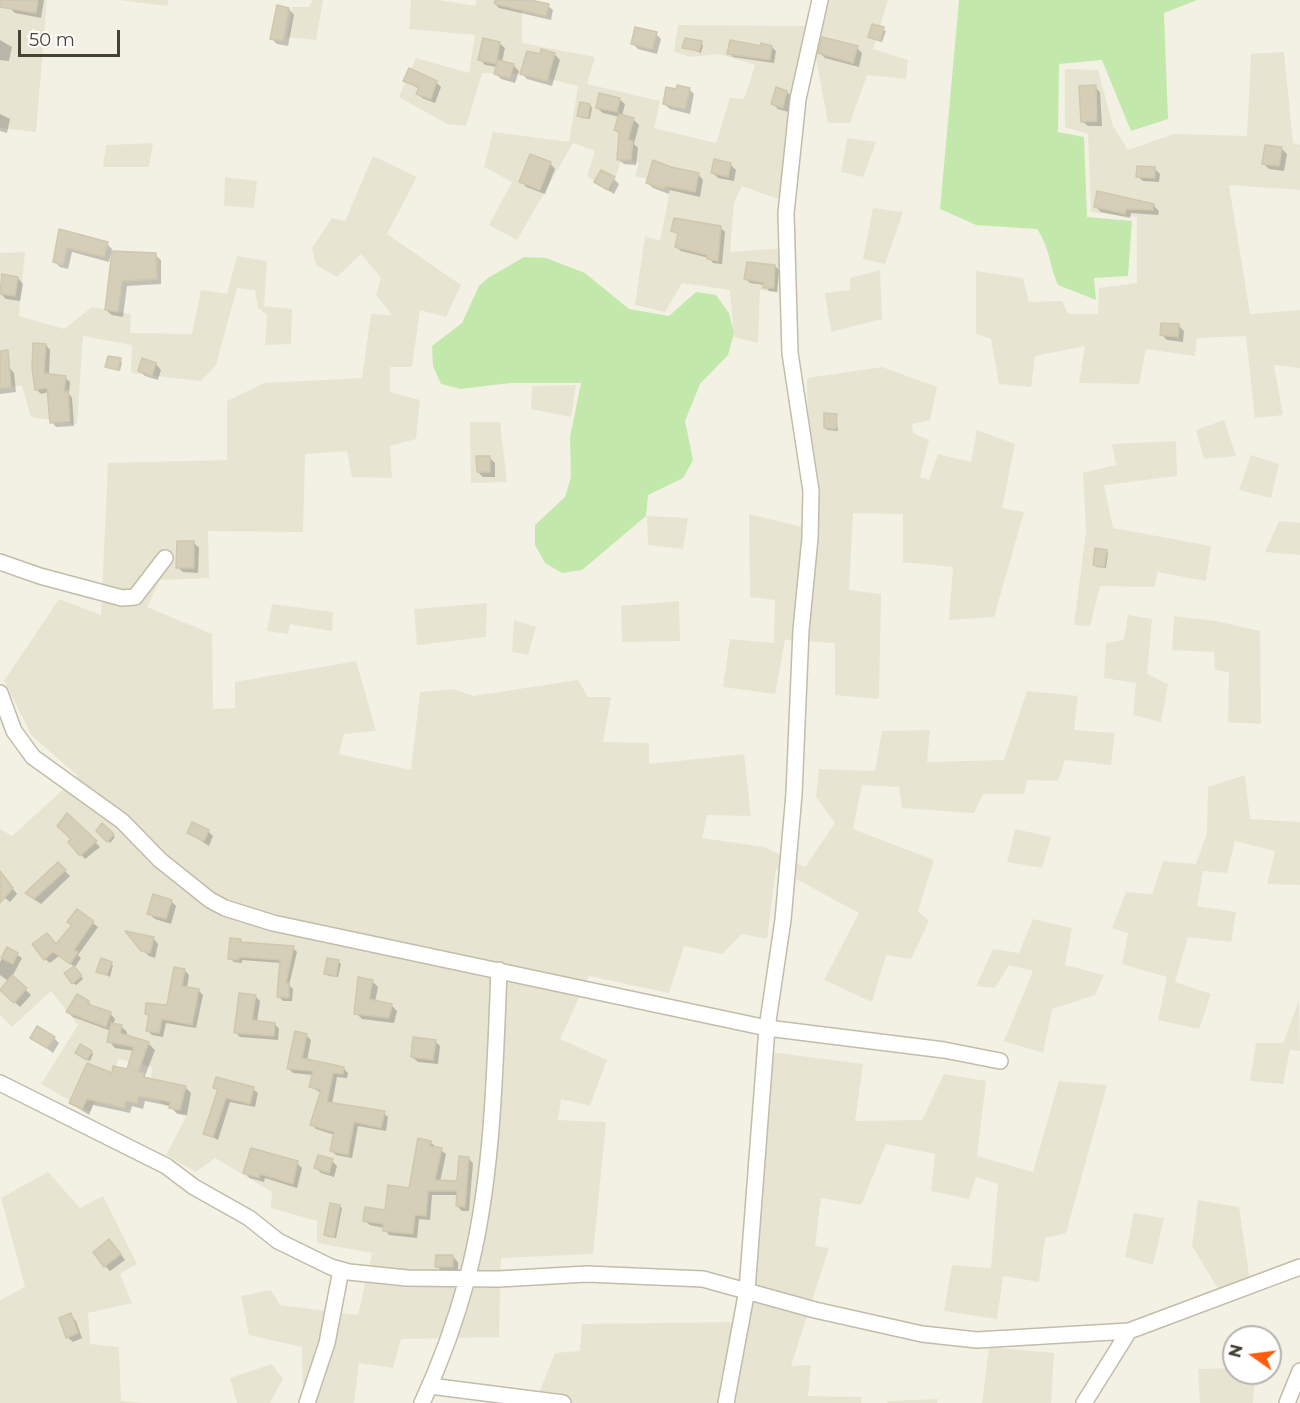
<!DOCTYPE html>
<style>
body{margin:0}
#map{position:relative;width:1300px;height:1403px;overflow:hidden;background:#f3f1e4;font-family:Montserrat,sans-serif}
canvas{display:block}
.north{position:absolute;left:1222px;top:1325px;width:60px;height:60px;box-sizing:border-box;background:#fff;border:2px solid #b5b3ae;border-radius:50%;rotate:284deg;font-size:16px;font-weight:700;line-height:24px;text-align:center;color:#454134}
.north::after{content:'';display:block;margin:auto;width:21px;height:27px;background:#ff5c0f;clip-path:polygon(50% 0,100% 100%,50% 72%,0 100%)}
.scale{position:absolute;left:18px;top:30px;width:102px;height:27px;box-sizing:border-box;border:3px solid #454134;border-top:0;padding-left:8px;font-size:18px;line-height:21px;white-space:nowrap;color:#454134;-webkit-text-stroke:4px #fff;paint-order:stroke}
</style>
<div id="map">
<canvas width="1300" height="1403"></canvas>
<div class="north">N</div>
<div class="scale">50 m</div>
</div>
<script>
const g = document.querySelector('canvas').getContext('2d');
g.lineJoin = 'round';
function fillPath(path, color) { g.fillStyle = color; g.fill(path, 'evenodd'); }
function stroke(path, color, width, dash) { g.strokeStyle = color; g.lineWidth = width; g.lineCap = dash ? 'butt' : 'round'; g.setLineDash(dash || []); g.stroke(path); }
const residential = new Path2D(`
 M 0,0 L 47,0 L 36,132 L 0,128 Z
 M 119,0 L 168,0 L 168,6 Z
 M 313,0 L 323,0 L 316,40 L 287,37 L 292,7 L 309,7 Z
 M 411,0 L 438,0 L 475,6 L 477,0 L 522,0 L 522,43 L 595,57 L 587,84 L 660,101 L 654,128 L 716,143 L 730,98 L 744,99 L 755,65 L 719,54 L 692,57 L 674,52 L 678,25 L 818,26 L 824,0 L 888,0 L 873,49 L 908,60 L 906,79 L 867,75 L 850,123 L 828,123 L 816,58 L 802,74 L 781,200 L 742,186 L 734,202 L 730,252 L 785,248 L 784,293 L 760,290 L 758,343 L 734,337 L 730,290 L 682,283 L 665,312 L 635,305 L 645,236 L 660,241 L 671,185 L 635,176 L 639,163 L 622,159 L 610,192 L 587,176 L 595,151 L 573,143 L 517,240 L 489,225 L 512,182 L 484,167 L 493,132 L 569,142 L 578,86 L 529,74 L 482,73 L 466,126 L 447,124 L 399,97 L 416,58 L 469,73 L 475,35 L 409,29 Z
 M 1284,52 L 1293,143 L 1300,145 L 1300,190 L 1229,185 L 1250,314 L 1300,310 L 1300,368 L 1274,365 L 1283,415 L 1255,418 L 1246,336 L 1197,338 L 1195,356 L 1146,349 L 1139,384 L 1079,383 L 1085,346 L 1035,356 L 1031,387 L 999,384 L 991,339 L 976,334 L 976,271 L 1023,278 L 1029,302 L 1062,301 L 1068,314 L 1098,314 L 1099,288 L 1137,283 L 1137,217 L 1091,212 L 1088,134 L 1065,127 L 1065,69 L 1098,70 L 1113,126 L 1128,150 L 1174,134 L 1247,136 L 1251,54 Z
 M 847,138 L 876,142 L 863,177 L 841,172 Z
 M 153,143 L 149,167 L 103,167 L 106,145 Z
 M 373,156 L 417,177 L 387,234 L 461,285 L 446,317 L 420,310 L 412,367 L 390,367 L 390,392 L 420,400 L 416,439 L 390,446 L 392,478 L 352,477 L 347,451 L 305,454 L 303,532 L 208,531 L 209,578 L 160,580 L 147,607 L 212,634 L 213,709 L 235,708 L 235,682 L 356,661 L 376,731 L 344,734 L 339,754 L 411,770 L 420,692 L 453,689 L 473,696 L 578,680 L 588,697 L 611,697 L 603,742 L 649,743 L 649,764 L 744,754 L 751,816 L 707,815 L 702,838 L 764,847 L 805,867 L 835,823 L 816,797 L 819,769 L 875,771 L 882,731 L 930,730 L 927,762 L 1004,760 L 1027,691 L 1078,696 L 1074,730 L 1115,733 L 1111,765 L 1065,760 L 1058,781 L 1027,780 L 1024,794 L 983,794 L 974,813 L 902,808 L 899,787 L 862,785 L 853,829 L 934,860 L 918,911 L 929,921 L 911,959 L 886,955 L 872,1002 L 824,980 L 859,913 L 776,868 L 767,939 L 742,934 L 722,954 L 684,946 L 669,993 L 589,976 L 560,1039 L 607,1060 L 590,1106 L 561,1099 L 558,1120 L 606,1122 L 593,1254 L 501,1258 L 499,1337 L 401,1339 L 393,1368 L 359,1363 L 354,1403 L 316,1403 L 303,1400 L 302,1347 L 249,1335 L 241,1296 L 271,1290 L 280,1305 L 358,1315 L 372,1253 L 317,1243 L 317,1221 L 271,1208 L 272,1192 L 215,1158 L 196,1172 L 166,1155 L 186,1117 L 150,1096 L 152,1067 L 119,1059 L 90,1112 L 41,1084 L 78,1025 L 51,991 L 12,1027 L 0,1015 L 0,829 L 12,836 L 78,776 L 32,736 L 4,681 L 59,599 L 101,615 L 108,463 L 227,460 L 227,401 L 264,383 L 362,378 L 371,314 L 392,315 L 376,295 L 381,278 L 361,254 L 337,277 L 316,265 L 312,248 L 332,218 L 345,221 Z
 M 225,177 L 257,181 L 254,208 L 224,206 Z
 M 873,208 L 903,212 L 885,264 L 863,259 Z
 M 25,252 L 19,316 L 64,329 L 92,307 L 131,314 L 130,333 L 192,334 L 201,290 L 227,294 L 237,256 L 267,261 L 264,306 L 292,309 L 291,344 L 265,345 L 267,315 L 258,308 L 255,290 L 237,288 L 216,365 L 201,381 L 131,373 L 132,345 L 83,336 L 77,424 L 31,417 L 22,386 L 0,388 L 0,253 Z
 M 880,270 L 882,319 L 831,332 L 825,293 L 850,290 L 850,278 Z
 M 882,367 L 937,387 L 930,420 L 912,424 L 913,433 L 929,440 L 920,477 L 929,480 L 938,454 L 971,462 L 977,430 L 1015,444 L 1002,508 L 1024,512 L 994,617 L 949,620 L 953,567 L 903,562 L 903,514 L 853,513 L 849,590 L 881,594 L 879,699 L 835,695 L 835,643 L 785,640 L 775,694 L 723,687 L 730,639 L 774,643 L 775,600 L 750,597 L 749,514 L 810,529 L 807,378 Z
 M 576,385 L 571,417 L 531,409 L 532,386 Z
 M 1224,420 L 1236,456 L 1204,459 L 1196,430 Z
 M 470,422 L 500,422 L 507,482 L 471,483 Z
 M 1176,441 L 1177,476 L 1104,485 L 1113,528 L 1211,546 L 1206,581 L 1157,572 L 1155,587 L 1100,586 L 1090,626 L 1074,625 L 1086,531 L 1083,473 L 1116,465 L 1112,444 Z
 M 1251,455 L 1279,464 L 1271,498 L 1239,490 Z
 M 647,516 L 688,518 L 683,549 L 648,545 Z
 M 1279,521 L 1300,523 L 1300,555 L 1265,552 Z
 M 679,601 L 680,641 L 622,642 L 621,606 Z
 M 487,603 L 486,637 L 417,645 L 414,609 Z
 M 272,604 L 333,612 L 332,631 L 290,624 L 288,634 L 267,631 Z
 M 1128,615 L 1152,619 L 1147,674 L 1168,684 L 1161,722 L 1133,715 L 1136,683 L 1104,678 L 1106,643 L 1124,640 Z
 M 1174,616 L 1216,621 L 1260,631 L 1261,724 L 1228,722 L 1229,672 L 1215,670 L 1214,652 L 1172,650 Z
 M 514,620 L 536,627 L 528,655 L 512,652 Z
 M 1245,775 L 1250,819 L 1300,822 L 1300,885 L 1267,884 L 1275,851 L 1235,841 L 1227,873 L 1203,871 L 1197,906 L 1236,912 L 1231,942 L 1188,937 L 1175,982 L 1211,994 L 1199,1029 L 1158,1020 L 1167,977 L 1122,964 L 1128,933 L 1112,928 L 1126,892 L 1152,894 L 1163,861 L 1196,864 L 1207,833 L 1208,787 Z
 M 1015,829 L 1051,837 L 1042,868 L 1007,862 Z
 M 1033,919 L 1072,928 L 1065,965 L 1104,975 L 1095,995 L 1052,1009 L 1043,1053 L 1004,1041 L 1033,971 L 1009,965 L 995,988 L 976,986 L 993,949 L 1019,953 Z
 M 1299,1000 L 1300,1051 L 1290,1050 L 1283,1084 L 1250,1081 L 1256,1043 L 1283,1043 Z
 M 770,1052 L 863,1064 L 855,1121 L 922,1120 L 944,1074 L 986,1081 L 977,1156 L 1033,1172 L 1059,1081 L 1107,1085 L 1066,1233 L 1045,1238 L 1039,1282 L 1003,1276 L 997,1319 L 944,1311 L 952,1265 L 991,1268 L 998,1184 L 976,1177 L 969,1199 L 931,1191 L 935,1154 L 886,1144 L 861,1205 L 821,1198 L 815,1246 L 829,1248 L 791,1366 L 811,1365 L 808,1396 L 862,1397 L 861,1403 L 535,1403 L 555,1353 L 580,1351 L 582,1324 L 737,1322 Z
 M 48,1172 L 80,1208 L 103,1196 L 137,1264 L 120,1274 L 132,1303 L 88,1313 L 90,1344 L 119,1347 L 121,1401 L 143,1403 L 0,1403 L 0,1300 L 25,1287 L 1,1198 Z
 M 1198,1200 L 1239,1207 L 1250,1281 L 1220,1292 L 1192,1246 Z
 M 1134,1213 L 1164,1218 L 1153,1265 L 1125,1257 Z
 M 989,1347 L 1054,1353 L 1051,1403 L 982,1403 Z
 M 272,1364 L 283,1379 L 270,1403 L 237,1403 L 230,1378 Z
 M 1234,1368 L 1234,1373 L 1255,1373 L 1253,1403 L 1300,1403 L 1200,1403 L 1198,1369 Z
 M 938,1399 L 937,1403 L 887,1403 L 888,1401 Z`);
const green = new Path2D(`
 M 959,0 L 1197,0 L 1164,13 L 1168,119 L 1131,131 L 1102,60 L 1059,64 L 1058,132 L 1084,137 L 1087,217 L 1132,221 L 1128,276 L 1094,278 L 1096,300 L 1058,285 C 1049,264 1050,248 1037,229 L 976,225 L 940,209 Z
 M 524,257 L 546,258 L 585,273 L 629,309 L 669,316 L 696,292 L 716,295 L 729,313 L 734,333 L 728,355 L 700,384 L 685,421 L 693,460 L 683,478 L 648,495 L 646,516 L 582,570 L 562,573 L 545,563 L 535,545 L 535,525 L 565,497 L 571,477 L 570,437 L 581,383 L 510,383 L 461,389 L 441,384 L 433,366 L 432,346 L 462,323 L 479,286 L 488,278 Z`);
const shadow = new Path2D(`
 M 11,0 L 44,0 L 41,18 L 15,13 L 10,8 Z
 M 495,0 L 524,0 L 548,6 L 553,10 L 551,20 L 499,8 L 494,3 Z
 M 289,9 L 294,15 L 288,46 L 277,44 L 271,38 Z
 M 873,26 L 886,31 L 882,42 L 870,37 Z
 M 656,34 L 661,39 L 657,54 L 638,49 L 632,43 Z
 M 0,40 L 12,47 L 9,61 L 0,60 Z
 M 701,42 L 703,45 L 701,53 L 684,47 Z
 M 499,43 L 505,48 L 502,62 L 513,65 L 519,71 L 515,83 L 501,79 L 496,74 L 497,67 L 485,65 L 480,59 Z
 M 772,47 L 776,51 L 774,63 L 733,57 L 729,53 Z
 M 857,48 L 862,53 L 859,67 L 825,58 L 820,53 Z
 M 554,54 L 560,60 L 552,86 L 527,79 L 522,74 L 541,56 Z
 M 405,81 L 436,82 L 441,87 L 435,103 L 422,98 L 418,94 L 420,89 Z
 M 1095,87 L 1100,92 L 1102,126 L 1088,126 L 1082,121 Z
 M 689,89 L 694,94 L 690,114 L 670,109 L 664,104 L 677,91 Z
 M 787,92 L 792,97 L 788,112 L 778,109 L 773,104 Z
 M 619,99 L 625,104 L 622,116 L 634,120 L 639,125 L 634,144 L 638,148 L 636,165 L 624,164 L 618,159 L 621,134 L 616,130 L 620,117 L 603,113 L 597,108 Z
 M 590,105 L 592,108 L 590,119 L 581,118 L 579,115 Z
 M 0,114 L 10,119 L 7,133 L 0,131 Z
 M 1281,148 L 1287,154 L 1284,171 L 1269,169 L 1264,164 Z
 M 550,163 L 555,169 L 545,194 L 526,187 L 521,181 Z
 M 730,164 L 736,170 L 734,181 L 718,178 L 713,173 Z
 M 670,169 L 698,174 L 703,180 L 700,197 L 670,190 L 669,194 L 653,188 L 647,183 Z
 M 1155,169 L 1160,174 L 1159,182 L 1143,181 L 1137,176 Z
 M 614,179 L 619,184 L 614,194 L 596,182 Z
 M 1095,206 L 1154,206 L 1159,211 L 1158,215 L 1131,213 L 1130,218 L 1101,212 Z
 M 721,228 L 725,232 L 722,264 L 713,263 L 709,258 L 681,251 L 676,247 L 679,235 L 673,231 Z
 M 107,244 L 112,249 L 109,262 L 72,252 L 68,269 L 60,267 L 55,262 L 58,246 Z
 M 114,253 L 155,255 L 161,260 L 161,284 L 127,286 L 123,317 L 112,315 L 106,310 Z
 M 775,266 L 779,270 L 777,292 L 769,291 L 765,285 L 750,283 L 746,279 Z
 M 18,278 L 23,284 L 20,301 L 6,299 L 0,293 Z
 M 1179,326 L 1184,331 L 1183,342 L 1167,340 L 1162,335 Z
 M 46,345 L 50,350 L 49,375 L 65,378 L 70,382 L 69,394 L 72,398 L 74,426 L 56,427 L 52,422 L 49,392 L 41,394 L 36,389 Z
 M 120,360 L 122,362 L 120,371 L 107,366 Z
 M 143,360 L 156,364 L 161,370 L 158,380 L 145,376 L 139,370 Z
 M 9,367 L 14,373 L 16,392 L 0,394 L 0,368 Z
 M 836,415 L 838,431 L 827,430 L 825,428 Z
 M 489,457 L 495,463 L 495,477 L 483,477 L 478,472 Z
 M 194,543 L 199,548 L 198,573 L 183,572 L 177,567 Z
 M 1106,551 L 1108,553 L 1106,568 L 1096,567 L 1094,564 Z
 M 67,815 L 100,847 L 85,859 L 70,842 L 73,839 Z
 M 103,825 L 115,837 L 110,843 L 98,831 Z
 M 208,831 L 213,836 L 209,846 L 189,833 Z
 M 58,864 L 70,876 L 41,904 L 32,898 Z
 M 0,879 L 7,881 L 17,894 L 10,902 L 0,894 Z
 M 171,901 L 176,906 L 171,924 L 155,919 L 149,914 Z
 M 77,911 L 98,927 L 78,955 L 81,958 L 75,967 L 59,956 L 50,963 L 45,959 L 73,926 Z
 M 153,938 L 158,944 L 155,958 L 149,956 L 143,950 Z
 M 240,940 L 244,944 L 293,948 L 297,952 L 289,985 L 293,989 L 292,1001 L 283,1001 L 279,997 L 281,963 L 242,960 L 242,963 L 234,962 L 230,958 Z
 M 8,949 L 22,958 L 12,977 L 31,995 L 20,1007 L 1,989 L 8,981 L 0,975 L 0,962 Z
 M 339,962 L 341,964 L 338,977 L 328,976 L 326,973 Z
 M 111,963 L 113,965 L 110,977 L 98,971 Z
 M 76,970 L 83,979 L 76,985 L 73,983 Z
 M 184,970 L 189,975 L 187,988 L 199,991 L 203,995 L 196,1028 L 166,1023 L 163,1037 L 152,1035 L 148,1031 L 150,1017 L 147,1014 L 169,1007 Z
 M 372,981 L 378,987 L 375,1002 L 391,1005 L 397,1011 L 394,1023 L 362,1019 L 356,1013 Z
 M 255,996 L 260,1001 L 257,1022 L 275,1024 L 279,1029 L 278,1040 L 240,1037 L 235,1032 Z
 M 88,1002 L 93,1007 L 110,1013 L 115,1019 L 113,1025 L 121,1026 L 127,1032 L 127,1037 L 149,1044 L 155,1050 L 145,1076 L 148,1079 L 185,1087 L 191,1093 L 187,1115 L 177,1114 L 170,1106 L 145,1101 L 143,1109 L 132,1106 L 130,1113 L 93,1105 L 89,1115 L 70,1103 L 113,1075 L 128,1071 L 134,1051 L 115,1048 L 109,1041 L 111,1031 L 73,1017 L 68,1012 Z
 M 306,1035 L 311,1040 L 307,1061 L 343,1068 L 348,1073 L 347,1078 L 337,1077 L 332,1104 L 384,1113 L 388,1117 L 386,1131 L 358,1126 L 352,1158 L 336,1155 L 332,1151 L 335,1135 L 316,1129 L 312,1125 L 321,1093 L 311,1087 L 313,1075 L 293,1073 L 289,1069 Z
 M 32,1037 L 54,1038 L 59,1043 L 53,1053 Z
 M 435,1041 L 440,1046 L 438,1064 L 418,1062 L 412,1057 Z
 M 91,1052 L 93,1054 L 90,1061 L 79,1055 Z
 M 215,1087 L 253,1089 L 258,1093 L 255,1107 L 230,1102 L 218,1140 L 205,1133 L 218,1091 Z
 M 419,1140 L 431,1143 L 446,1154 L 440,1182 L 459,1183 L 468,1158 L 473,1163 L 469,1211 L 462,1211 L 457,1206 L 458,1195 L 432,1195 L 430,1220 L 419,1219 L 417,1238 L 389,1235 L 384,1228 L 370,1225 L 365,1221 L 387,1212 L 411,1189 Z
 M 332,1161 L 337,1166 L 334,1177 L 321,1173 L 316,1168 Z
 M 297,1163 L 302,1168 L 297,1188 L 265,1178 L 264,1182 L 250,1178 L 245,1173 Z
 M 339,1206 L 342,1208 L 336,1238 L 328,1237 L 325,1234 Z
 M 115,1247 L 125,1260 L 110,1271 L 105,1266 Z
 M 452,1256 L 458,1262 L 458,1272 L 442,1272 L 437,1266 Z
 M 70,1315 L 76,1321 L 82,1338 L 73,1342 L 67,1337 Z`);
const building = new Path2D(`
 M 0,0 L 38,0 L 36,13 L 0,7 Z
 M 495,0 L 530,0 L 549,4 L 546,16 L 495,4 Z
 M 277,5 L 289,8 L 283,41 L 270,39 Z
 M 872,24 L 884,27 L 880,41 L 868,37 Z
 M 635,27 L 657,32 L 652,49 L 631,44 Z
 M 822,37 L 858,46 L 853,63 L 818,53 Z
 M 483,38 L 500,42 L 496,64 L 478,60 Z
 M 685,38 L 702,41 L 699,51 L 682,48 Z
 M 730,40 L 761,46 L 761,43 L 772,46 L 770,60 L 727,54 Z
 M 541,49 L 555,53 L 547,81 L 520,74 L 527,51 L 540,54 Z
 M 498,60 L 514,64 L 510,78 L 494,74 Z
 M 409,68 L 437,81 L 431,99 L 416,94 L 419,87 L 403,81 Z
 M 677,85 L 690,88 L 685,109 L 663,104 L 666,87 L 676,89 Z
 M 1096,85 L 1097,121 L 1081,122 L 1079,86 Z
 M 776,87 L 787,91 L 783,108 L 771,104 Z
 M 599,93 L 620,98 L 617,112 L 596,108 Z
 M 580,102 L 590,104 L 588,118 L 577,116 Z
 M 619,114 L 634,118 L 628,140 L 633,141 L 631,160 L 617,160 L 619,132 L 614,130 Z
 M 1265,145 L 1282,147 L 1279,166 L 1262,164 Z
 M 530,154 L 551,162 L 540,190 L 519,182 Z
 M 714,159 L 731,163 L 728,177 L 711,173 Z
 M 653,160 L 671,167 L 699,173 L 695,192 L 665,186 L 664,189 L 646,183 Z
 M 1137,166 L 1155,167 L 1155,178 L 1136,177 Z
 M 601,170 L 615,177 L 608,190 L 594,182 Z
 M 1097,191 L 1154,204 L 1153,210 L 1126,209 L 1125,214 L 1094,207 Z
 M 674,218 L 721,226 L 718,261 L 707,259 L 707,255 L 675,247 L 678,233 L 671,231 Z
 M 59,229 L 108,242 L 104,257 L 67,248 L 63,265 L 53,262 Z
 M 112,251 L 156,253 L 157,279 L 122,281 L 118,312 L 105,310 Z
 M 747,262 L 775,265 L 774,288 L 763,288 L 764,283 L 744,279 Z
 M 2,274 L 18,277 L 15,296 L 0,294 Z
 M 1161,323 L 1179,324 L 1178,337 L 1160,335 Z
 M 33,343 L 46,344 L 44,373 L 66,376 L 64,392 L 68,391 L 70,421 L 50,423 L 47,388 L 35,390 L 32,368 Z
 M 8,350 L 11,387 L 0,388 L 0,351 Z
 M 108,356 L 121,358 L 118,370 L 105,367 Z
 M 142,358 L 156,363 L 152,376 L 138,371 Z
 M 824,413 L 837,414 L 836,429 L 824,428 Z
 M 476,456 L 490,456 L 490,472 L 477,472 Z
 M 177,541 L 194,541 L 194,568 L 176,568 Z
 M 1095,548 L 1107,550 L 1104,567 L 1093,565 Z
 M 67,813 L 97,841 L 80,856 L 68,842 L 71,839 L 57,826 Z
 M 192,822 L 209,830 L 204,841 L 187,833 Z
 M 102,823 L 114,834 L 107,842 L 96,831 Z
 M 58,862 L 66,870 L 34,899 L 25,893 Z
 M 0,871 L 13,888 L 0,903 Z
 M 153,894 L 172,900 L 166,919 L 147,914 Z
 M 77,909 L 94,921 L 74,950 L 78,952 L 70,964 L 53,952 L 44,960 L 32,944 L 47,933 L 56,944 L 72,925 L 67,922 Z
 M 125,931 L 154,937 L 150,953 L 141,951 Z
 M 230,938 L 241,939 L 240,942 L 294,946 L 286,983 L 289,983 L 289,998 L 277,997 L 280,960 L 239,957 L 239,960 L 228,959 Z
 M 7,947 L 18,953 L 13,964 L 1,958 Z
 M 101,958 L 112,962 L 107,975 L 96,972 Z
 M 327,958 L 339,960 L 336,976 L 324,974 Z
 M 74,966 L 82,976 L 72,984 L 64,973 Z
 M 174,967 L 185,969 L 182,986 L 199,989 L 192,1025 L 162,1019 L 159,1033 L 146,1031 L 149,1015 L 145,1014 L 146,1003 L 167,1005 Z
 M 12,975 L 27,988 L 14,1003 L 0,990 Z
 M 358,977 L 373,980 L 369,999 L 392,1004 L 389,1018 L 354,1014 Z
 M 239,993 L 256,995 L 252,1020 L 275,1023 L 274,1036 L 234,1033 Z
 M 77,994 L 89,1001 L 87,1004 L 111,1012 L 106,1027 L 66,1012 Z
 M 111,1023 L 122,1025 L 120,1033 L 149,1042 L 138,1072 L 144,1073 L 143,1077 L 186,1086 L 180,1110 L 169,1108 L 170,1102 L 139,1096 L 137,1103 L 126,1101 L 124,1108 L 87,1099 L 82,1109 L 69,1103 L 87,1063 L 112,1073 L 113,1066 L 127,1069 L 134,1047 L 107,1042 Z
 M 37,1026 L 55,1037 L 47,1048 L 30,1038 Z
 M 295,1031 L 307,1034 L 302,1058 L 344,1067 L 343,1074 L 333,1073 L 327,1102 L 385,1111 L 381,1128 L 354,1122 L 348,1155 L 330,1151 L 334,1132 L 310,1125 L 321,1090 L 309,1087 L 313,1071 L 287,1069 Z
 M 413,1037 L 436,1040 L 433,1060 L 411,1057 Z
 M 80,1044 L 92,1051 L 87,1060 L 75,1053 Z
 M 216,1077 L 254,1087 L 250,1104 L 226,1098 L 213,1137 L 203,1134 L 218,1089 L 213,1088 Z
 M 418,1138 L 431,1141 L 430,1146 L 442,1148 L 435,1180 L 457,1181 L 459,1156 L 469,1157 L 465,1207 L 456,1206 L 457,1191 L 428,1191 L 426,1216 L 415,1215 L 413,1234 L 383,1231 L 383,1224 L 363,1221 L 365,1207 L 385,1210 L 388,1185 L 409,1188 Z
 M 251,1148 L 298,1161 L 293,1184 L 260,1174 L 259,1178 L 243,1173 Z
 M 318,1155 L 333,1159 L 329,1173 L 314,1168 Z
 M 330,1203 L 340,1205 L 334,1237 L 324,1235 Z
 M 109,1239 L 121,1254 L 104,1267 L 93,1252 Z
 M 436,1255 L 453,1255 L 453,1267 L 435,1267 Z
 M 71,1313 L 78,1333 L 66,1338 L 59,1318 Z`);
const minor = new Path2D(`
 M 0,562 L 40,576 L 122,598 L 135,597 L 165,558
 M 0,693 L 14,731 L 33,757 L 122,821 L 160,860 L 210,900 L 225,908 L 273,923 L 767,1028 L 944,1050 L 1000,1061
 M 0,1083 L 166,1166 L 194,1187 L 249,1218 L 278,1241 L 331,1267 L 349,1272 L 407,1278 L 499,1279 L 587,1274 L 703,1279 L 815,1310 L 922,1334 L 977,1340 L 1129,1331 L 1300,1267
 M 430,1386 L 563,1403
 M 307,1403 L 327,1343 L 341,1270
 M 422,1403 C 440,1364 456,1320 467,1279 C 493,1183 495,1069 499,970
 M 726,1403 L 747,1290 L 767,1028 L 783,920 L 794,794 L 801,630 L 810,538 L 811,491 L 790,353 L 786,213 L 798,99 L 820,0
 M 1084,1403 L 1129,1331
 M 1287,1403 L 1300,1371`);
fillPath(residential, '#e7e4d2');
fillPath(green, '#c2e9ab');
fillPath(shadow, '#0003');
fillPath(building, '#d5ceb9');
stroke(building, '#d0c8ac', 1.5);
stroke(minor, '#c1bda9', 18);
stroke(minor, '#fff', 15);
</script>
